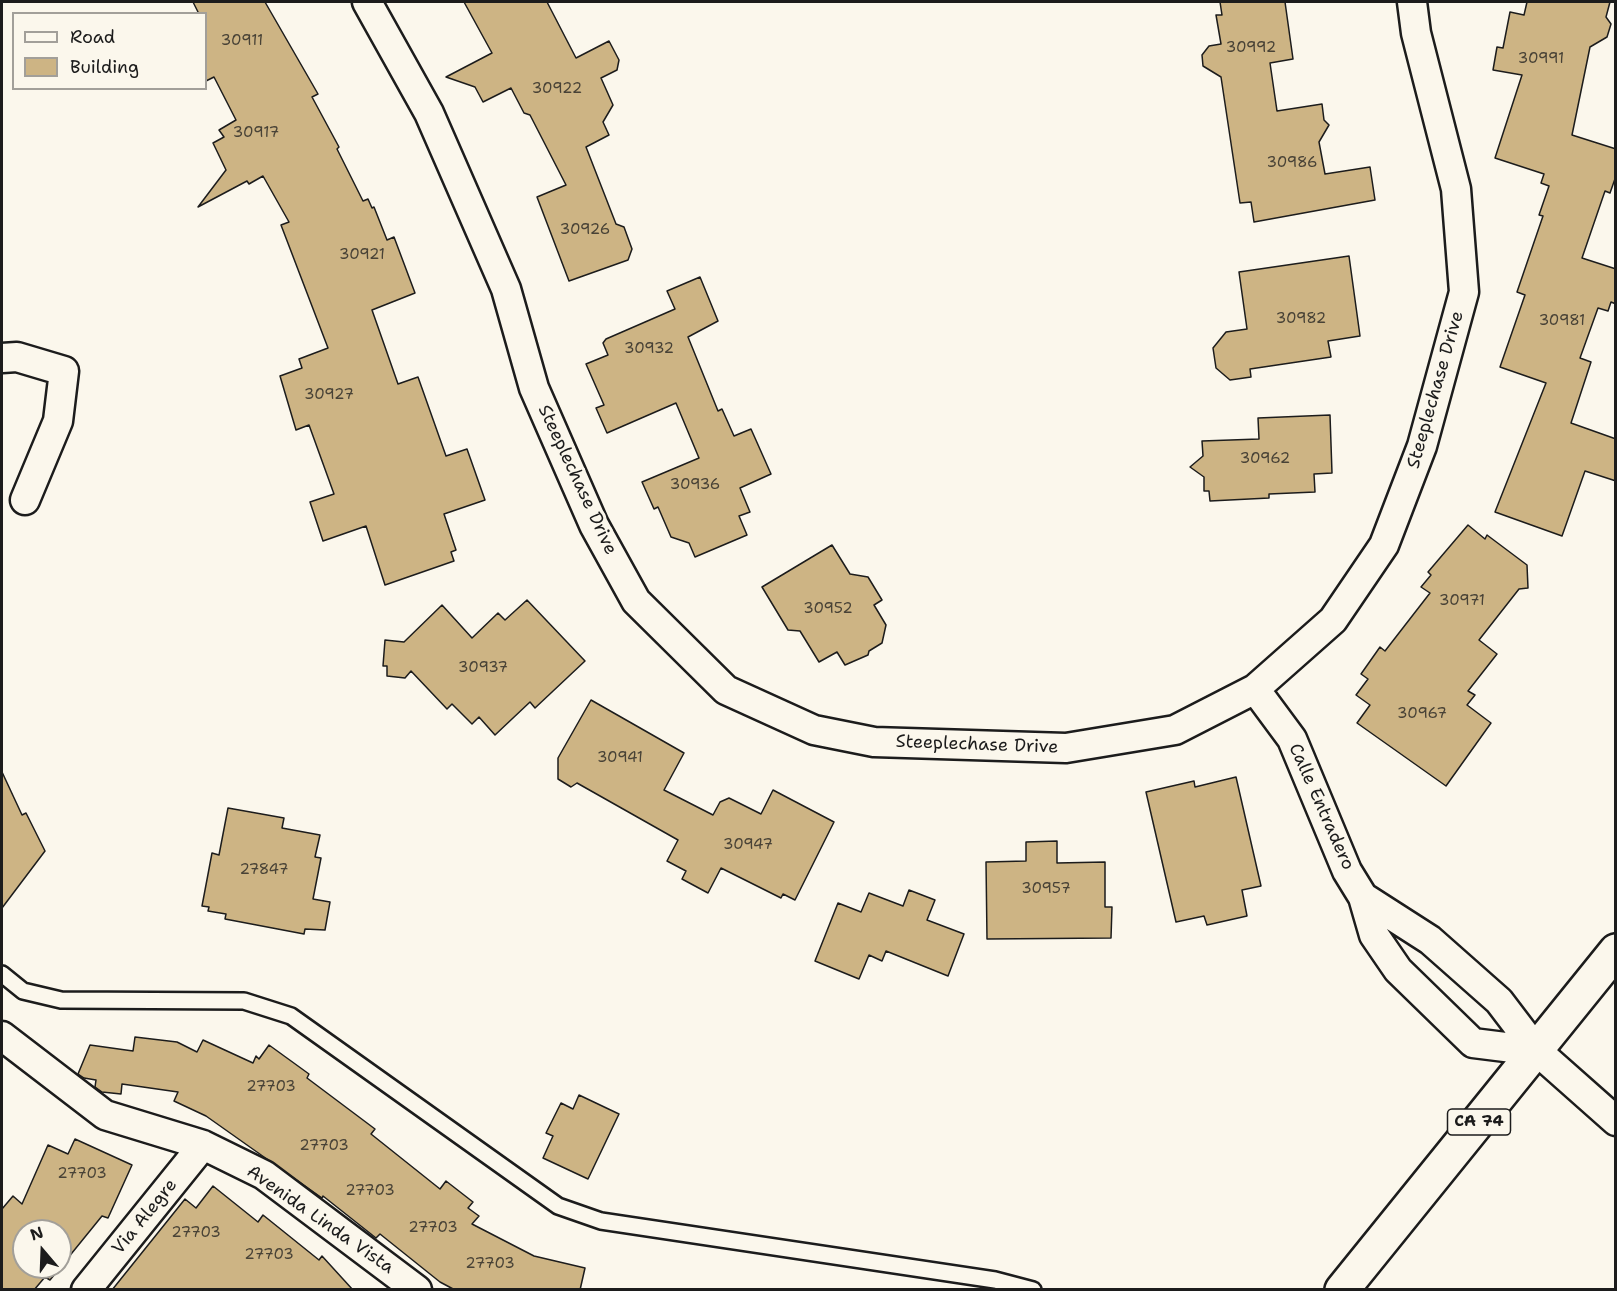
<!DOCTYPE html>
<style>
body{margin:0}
#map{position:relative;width:1617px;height:1291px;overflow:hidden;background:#fbf7ec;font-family:"Shantell Sans",sans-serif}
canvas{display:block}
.frame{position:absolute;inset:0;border:3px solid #1c1c1c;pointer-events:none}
.legend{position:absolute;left:12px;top:12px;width:195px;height:78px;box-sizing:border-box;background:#fbf7ec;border:2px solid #a29f99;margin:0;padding:8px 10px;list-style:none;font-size:18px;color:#1c1c1c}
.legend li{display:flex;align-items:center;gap:12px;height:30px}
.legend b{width:30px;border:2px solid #a29f99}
.north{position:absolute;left:12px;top:1219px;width:60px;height:60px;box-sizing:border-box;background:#fbf7ec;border:2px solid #a29f99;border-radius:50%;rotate:341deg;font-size:16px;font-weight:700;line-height:24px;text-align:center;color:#1c1c1c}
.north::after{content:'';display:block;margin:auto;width:21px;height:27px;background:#1c1c1c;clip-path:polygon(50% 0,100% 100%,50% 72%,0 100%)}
</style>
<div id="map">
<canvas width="1617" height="1291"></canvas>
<div class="frame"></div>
<ul class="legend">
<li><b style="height:8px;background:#fbf7ec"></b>Road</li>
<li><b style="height:16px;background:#cdb484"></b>Building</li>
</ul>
<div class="north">N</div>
</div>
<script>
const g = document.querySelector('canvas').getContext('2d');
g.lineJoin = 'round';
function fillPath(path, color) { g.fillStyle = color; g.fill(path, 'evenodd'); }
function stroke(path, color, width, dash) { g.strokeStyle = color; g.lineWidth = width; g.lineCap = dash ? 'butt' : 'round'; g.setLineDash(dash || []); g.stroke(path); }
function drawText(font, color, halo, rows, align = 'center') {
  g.font = font + ' "Shantell Sans",sans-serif'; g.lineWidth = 6; g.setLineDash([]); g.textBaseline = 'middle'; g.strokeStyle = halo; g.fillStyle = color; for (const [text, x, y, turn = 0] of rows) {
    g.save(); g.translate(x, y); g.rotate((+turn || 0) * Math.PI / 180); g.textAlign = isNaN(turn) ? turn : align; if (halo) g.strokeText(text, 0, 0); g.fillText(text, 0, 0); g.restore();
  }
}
const building = new Path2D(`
 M 193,2 L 265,2 L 318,94 L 312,97 L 339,147 L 337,149 L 363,201 L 368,199 L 372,208 L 374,207 L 387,240 L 394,237 L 415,293 L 372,310 L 398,384 L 418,377 L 446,456 L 467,449 L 485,500 L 444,514 L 456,550 L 451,552 L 454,561 L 385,585 L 366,526 L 323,541 L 310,502 L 334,494 L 309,425 L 296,430 L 280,376 L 302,368 L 299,359 L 328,348 L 281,225 L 289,222 L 263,176 L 249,184 L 247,181 L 198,207 L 226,170 L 213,143 L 224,137 L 219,130 L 236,120 L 214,77 L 206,81 L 206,14 L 199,14 Z
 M 464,2 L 547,2 L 576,58 L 609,41 L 619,60 L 617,70 L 601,78 L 613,105 L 603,122 L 609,135 L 586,147 L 616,224 L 624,227 L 632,249 L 628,260 L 569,281 L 537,197 L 566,185 L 530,115 L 524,113 L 511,88 L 483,102 L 475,87 L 446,77 L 492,53 Z
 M 1220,2 L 1285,2 L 1293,59 L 1270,63 L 1277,111 L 1322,104 L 1324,120 L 1329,125 L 1319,142 L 1325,174 L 1370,167 L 1375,200 L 1254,222 L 1251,202 L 1240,203 L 1221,77 L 1203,66 L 1202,55 L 1209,46 L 1221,44 L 1216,15 L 1222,15 Z
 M 1527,2 L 1610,2 L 1606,17 L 1611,24 L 1607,37 L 1590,47 L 1572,135 L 1616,149 L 1616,176 L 1610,193 L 1605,191 L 1582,258 L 1616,269 L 1616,304 L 1611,302 L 1608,311 L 1598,308 L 1580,358 L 1591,362 L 1571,423 L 1616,439 L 1616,481 L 1585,471 L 1562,536 L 1495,512 L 1546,383 L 1500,367 L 1525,295 L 1517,292 L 1543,216 L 1539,215 L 1549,186 L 1541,183 L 1544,174 L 1495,158 L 1522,75 L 1493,70 L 1497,47 L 1503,48 L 1510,12 L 1524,15 Z
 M 1349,256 L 1360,336 L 1328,341 L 1331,357 L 1250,369 L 1251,377 L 1230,380 L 1216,368 L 1213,348 L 1226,332 L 1247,329 L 1239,272 Z
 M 700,277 L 718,321 L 688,337 L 718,411 L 722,409 L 734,436 L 751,429 L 771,474 L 740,488 L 750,512 L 739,516 L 747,535 L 695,557 L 689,543 L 671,537 L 658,507 L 654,509 L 642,482 L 699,458 L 676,403 L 607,433 L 596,408 L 604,405 L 586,364 L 608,355 L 603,343 L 606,339 L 675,309 L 667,291 Z
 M 1330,415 L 1332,473 L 1314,474 L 1315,492 L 1269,494 L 1269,498 L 1210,501 L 1209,491 L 1204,491 L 1204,477 L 1190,467 L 1203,456 L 1202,441 L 1259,439 L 1258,418 Z
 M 1468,525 L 1485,539 L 1487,535 L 1527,565 L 1528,588 L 1519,589 L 1479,640 L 1497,654 L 1468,691 L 1475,695 L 1467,705 L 1491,723 L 1446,786 L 1357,723 L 1370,705 L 1356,695 L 1368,679 L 1361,674 L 1380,647 L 1385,651 L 1430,593 L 1421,587 L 1431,575 L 1428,572 Z
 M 832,545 L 850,574 L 868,577 L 882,600 L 874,605 L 886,625 L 882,643 L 869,651 L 868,655 L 845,665 L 837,652 L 819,662 L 800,631 L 788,630 L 762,587 Z
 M 527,600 L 585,661 L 535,708 L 530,702 L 495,735 L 479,717 L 472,724 L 452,704 L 447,709 L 411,671 L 405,678 L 387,676 L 387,666 L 383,666 L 385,640 L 404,642 L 442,605 L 472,638 L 498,613 L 505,620 Z
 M 591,700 L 684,753 L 664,790 L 713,815 L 720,802 L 729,798 L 761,814 L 773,790 L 834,822 L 795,900 L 783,894 L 781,898 L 721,868 L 708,893 L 682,879 L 686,871 L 667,861 L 678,840 L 577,783 L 571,787 L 558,779 L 558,758 Z
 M 2,772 L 22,815 L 26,813 L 45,851 L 2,908 Z
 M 1236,777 L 1261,886 L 1242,890 L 1247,916 L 1207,925 L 1204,916 L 1176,922 L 1146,792 L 1194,781 L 1195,787 Z
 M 228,808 L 284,818 L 282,828 L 320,835 L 315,857 L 321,858 L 313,899 L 330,902 L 325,930 L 305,929 L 304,934 L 225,919 L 226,914 L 208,911 L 209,907 L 202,906 L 212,853 L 219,855 Z
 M 1057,841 L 1057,863 L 1105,862 L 1105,907 L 1112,907 L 1111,938 L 987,939 L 986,862 L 1026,861 L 1026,842 Z
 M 909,890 L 935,900 L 927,920 L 964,934 L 948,976 L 886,951 L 882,961 L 869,955 L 859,979 L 815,961 L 838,903 L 861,912 L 869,893 L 903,906 Z
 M 135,1037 L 177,1042 L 197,1052 L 203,1040 L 253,1063 L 256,1056 L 259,1059 L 269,1045 L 309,1074 L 307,1078 L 375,1129 L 371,1134 L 440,1189 L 446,1181 L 473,1202 L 468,1208 L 479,1216 L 472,1224 L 534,1256 L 585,1268 L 580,1290 L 455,1290 L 440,1282 L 380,1234 L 376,1238 L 323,1196 L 322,1198 L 206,1116 L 174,1101 L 178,1092 L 122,1084 L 121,1094 L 102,1092 L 95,1087 L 96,1080 L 84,1078 L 78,1074 L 90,1045 L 133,1051 Z
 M 579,1095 L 619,1114 L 588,1179 L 543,1158 L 553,1136 L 546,1133 L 561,1103 L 573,1109 Z
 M 75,1139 L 132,1165 L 108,1218 L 102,1216 L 50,1280 L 45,1277 L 34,1290 L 2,1290 L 2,1209 L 13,1196 L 22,1204 L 48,1145 L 68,1154 ZM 24,1231 L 60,1231 L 60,1267 L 24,1267 Z
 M 213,1186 L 258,1222 L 263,1215 L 319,1260 L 322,1256 L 353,1290 L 112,1290 L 185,1199 L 196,1208 Z`);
const lane = new Path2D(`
 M 2,974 L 23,991 L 61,1000 L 244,1001 L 291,1016 L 558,1206 L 601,1221 L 995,1280 L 1033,1290`);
const street = new Path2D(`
 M 367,2 L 429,113 L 506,289 L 534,388 L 594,525 L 636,601 L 726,690 L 814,730 L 874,742 L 1066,748 L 1175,730 L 1255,689 L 1333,620 L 1384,545 L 1422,446 L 1464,292 L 1456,189 L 1416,33 L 1412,2
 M 2,358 L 17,357 L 64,371 L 58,421 L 25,500
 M 1255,689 L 1292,739 L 1347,871 L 1363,897 L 1374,935 L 1398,970 L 1473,1043 L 1537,1051
 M 1363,897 L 1430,940 L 1499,1001 L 1537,1051 L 1616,1121
 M 2,1036 L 105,1115 L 203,1145 L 264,1175 L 417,1290
 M 86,1290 L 203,1145`);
const primary = new Path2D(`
 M 1342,1290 L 1616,951`);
const numberNames = [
 ["30911",242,41],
 ["30992",1251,48],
 ["30991",1541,59],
 ["30922",557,89],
 ["30917",256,133],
 ["30986",1292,163],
 ["30926",585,230],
 ["30921",362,255],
 ["30982",1301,319],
 ["30981",1562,321],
 ["30932",649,349],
 ["30927",329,395],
 ["30962",1265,459],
 ["30936",695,485],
 ["30971",1462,601],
 ["30952",828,609],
 ["30937",483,668],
 ["30967",1422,714],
 ["30941",620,758],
 ["30947",748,845],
 ["27847",264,870],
 ["30957",1046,889],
 ["27703",271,1087],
 ["27703",324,1146],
 ["27703",82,1174],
 ["27703",370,1191],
 ["27703",433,1228],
 ["27703",196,1233],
 ["27703",269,1255],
 ["27703",490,1264]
];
const shields = [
 [1479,1122,63]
];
const shieldNames = [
 ["CA 74",1479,1122]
];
const streetNames = [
 ["Steeplechase Drive",1436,390,-74],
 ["Steeplechase Drive",577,480,65],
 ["Steeplechase Drive",977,745,2],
 ["Calle Entradero",1321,807,66],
 ["Via Alegre",145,1217,-51],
 ["Avenida Linda Vista",320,1220,35]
];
fillPath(building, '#cdb484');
stroke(building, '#1c1c1c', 1.5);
stroke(lane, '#1c1c1c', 20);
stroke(street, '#1c1c1c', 33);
stroke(primary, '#1c1c1c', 38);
stroke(lane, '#fbf7ec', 15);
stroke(street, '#fbf7ec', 28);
stroke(primary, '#fbf7ec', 33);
drawText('15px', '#484236', null, numberNames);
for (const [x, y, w] of shields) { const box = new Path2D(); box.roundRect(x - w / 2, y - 13, w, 26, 4.5); g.fillStyle = '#fbf7ec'; g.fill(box); stroke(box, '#1c1c1c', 1.5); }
drawText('bold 16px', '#1c1c1c', null, shieldNames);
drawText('18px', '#1c1c1c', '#fbf7ec', streetNames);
</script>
